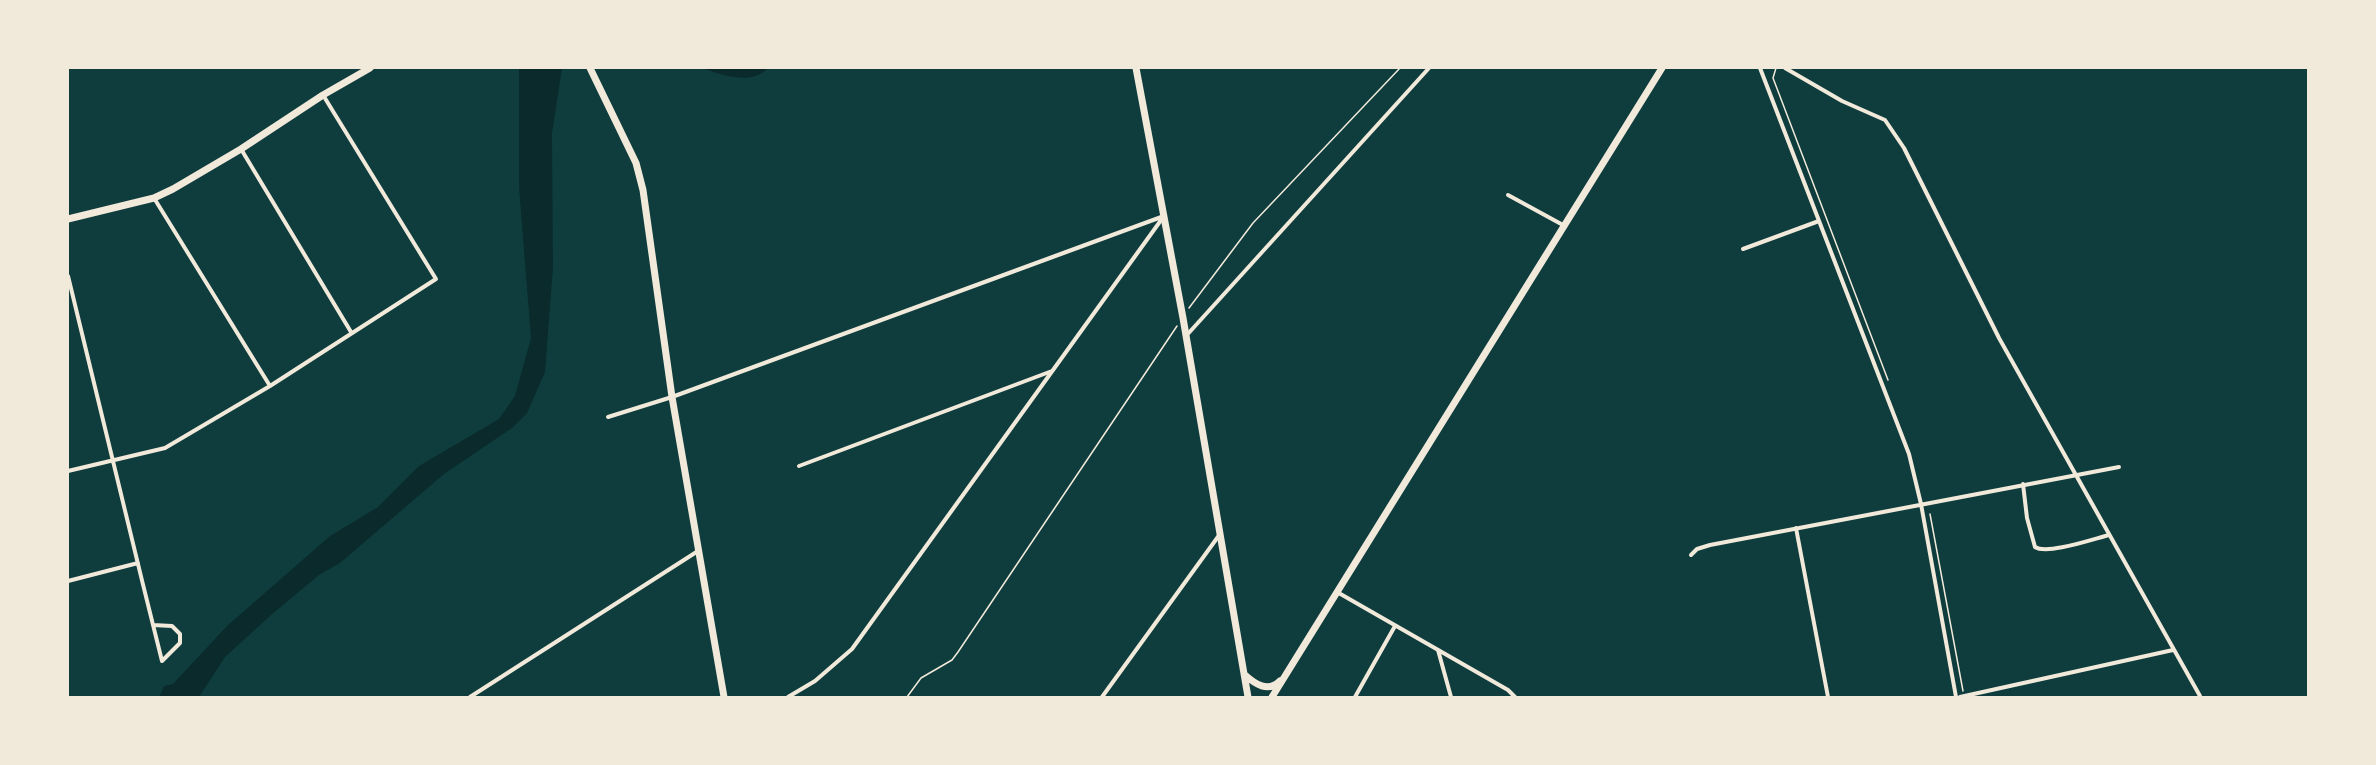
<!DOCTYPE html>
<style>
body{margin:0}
#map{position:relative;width:2376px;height:765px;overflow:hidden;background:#0f3d3e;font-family:Karla,sans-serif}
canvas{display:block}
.frame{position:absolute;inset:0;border:69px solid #f1e9da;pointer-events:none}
</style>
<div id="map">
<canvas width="2376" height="765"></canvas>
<div class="frame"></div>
</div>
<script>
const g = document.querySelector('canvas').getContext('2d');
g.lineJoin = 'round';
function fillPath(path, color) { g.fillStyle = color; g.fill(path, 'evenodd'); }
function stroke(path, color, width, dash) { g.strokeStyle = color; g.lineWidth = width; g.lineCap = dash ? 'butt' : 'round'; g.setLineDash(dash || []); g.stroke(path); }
const water = new Path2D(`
 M 519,68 L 562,68 L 552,133 L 553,267 L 545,372 L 527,413 L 512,428 L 444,474 L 340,563 L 319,575 L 271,615 L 225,657 L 199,697 L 159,697 L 164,686 L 173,684 L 227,626 L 330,536 L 378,507 L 419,466 L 499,419 L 515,396 L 531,338 L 519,187 Z
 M 702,68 L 768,68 C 752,86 721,75 702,68 Z`);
const path = new Path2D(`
 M 1776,68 L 1773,78 L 1888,380
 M 1189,308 L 1253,223 L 1400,68
 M 1930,514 L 1963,691
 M 907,697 L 921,678 L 952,660 L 958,652 L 1177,326`);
const minor = new Path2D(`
 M 1760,68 L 1909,454 L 1921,504 L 1956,697
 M 1785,68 L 1842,101 L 1885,120 L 1904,148 L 1999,338 L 2200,696
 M 241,149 L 351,332
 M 1508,195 L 1563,225
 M 154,198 L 270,386
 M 1743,249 L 1819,221
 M 68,276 C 99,405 130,533 162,661 L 180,643 L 180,634 L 172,626 L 153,625
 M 1186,336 L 1429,68
 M 608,417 L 672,397 L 1164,216
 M 799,466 L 1052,371
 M 68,471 L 165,448 L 270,386 L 436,279 L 323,95
 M 2023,484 L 2027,518 L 2035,547 C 2047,555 2093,539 2109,535
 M 1796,528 L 1828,697
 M 1691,555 L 1697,549 L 1710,545 L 2119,467
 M 68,581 L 138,563
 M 1337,592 L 1508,690 L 1515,697
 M 1438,650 L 1451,697
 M 470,697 L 698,551
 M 788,697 L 815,681 L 852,649 L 1164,216
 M 1102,697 L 1220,534
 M 1355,697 L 1395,626
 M 1960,697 L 2173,650`);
const tertiary = new Path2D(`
 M 590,68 L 636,163 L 643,190 L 672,397 L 724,697
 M 1136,68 L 1183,318 L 1248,697
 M 68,219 L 154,198 L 173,189 L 241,149 L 323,95 L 370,68
 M 1245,675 C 1255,684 1268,693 1280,681
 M 1272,697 L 1662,68`);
fillPath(water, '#0a2a2b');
stroke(path, '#f1e9da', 1.5);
stroke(minor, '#f1e9da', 4);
stroke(tertiary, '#f1e9da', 7);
</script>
